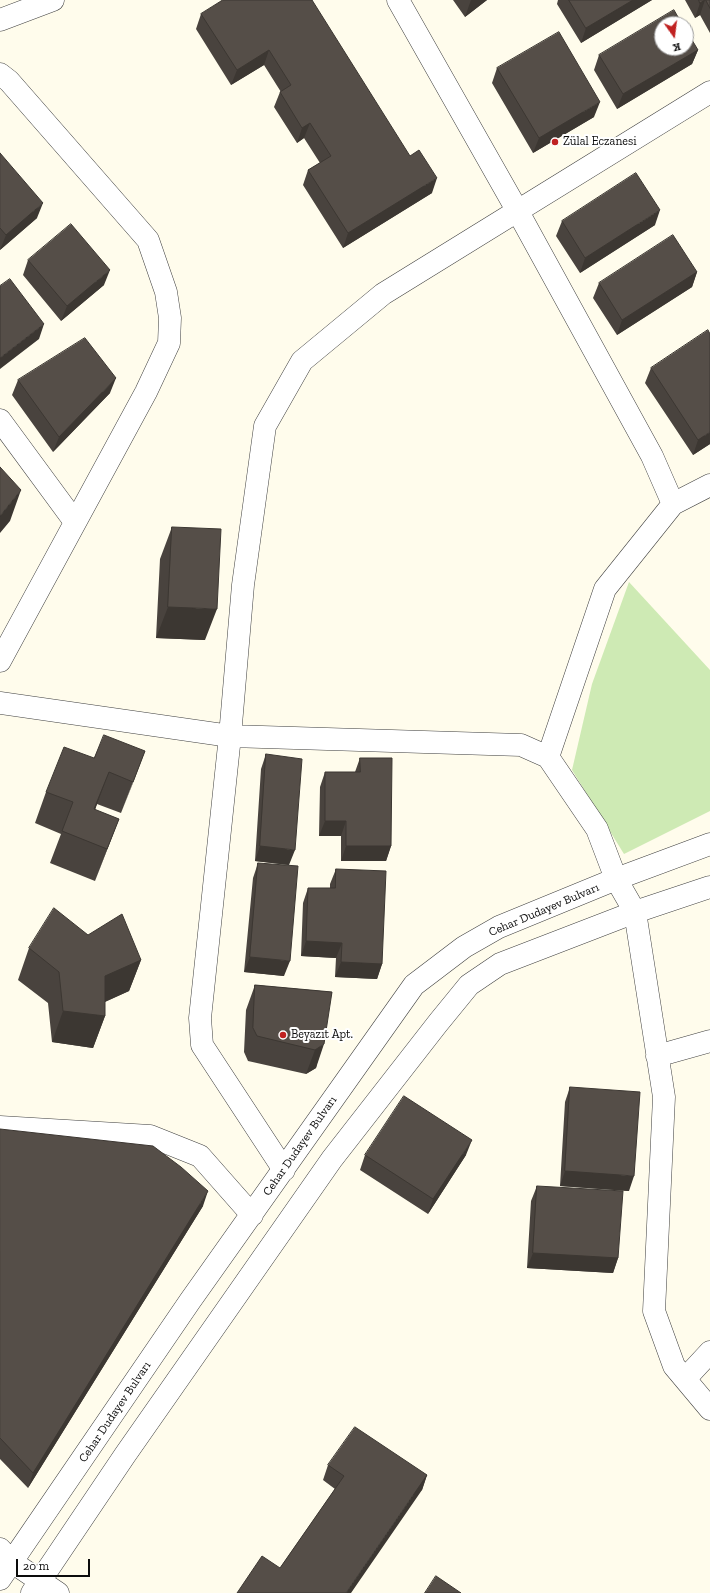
<!DOCTYPE html>
<meta charset="utf-8">
<style>
body{margin:0}
#map{position:relative;width:710px;height:1593px;overflow:hidden;background:#fffcec;font-family:"Zilla Slab",serif}
canvas{display:block}
.north{position:absolute;left:654px;top:16px;width:40px;height:40px;box-sizing:border-box;background:#fff;border:1px solid #9e9e9e;border-radius:50%;rotate:166deg;font-size:11px;font-weight:700;line-height:16px;text-align:center;color:#0c0c0c}
.north::after{content:'';display:block;margin:auto;width:14px;height:18px;background:#c02121;clip-path:polygon(50% 0,100% 100%,50% 72%,0 100%)}
.scale{position:absolute;left:16px;top:1559px;width:74px;height:18px;box-sizing:border-box;border:2px solid #0c0c0c;border-top:0;padding-left:5px;font-size:12px;line-height:14px;white-space:nowrap;color:#0c0c0c;-webkit-text-stroke:3px #fff;paint-order:stroke}
</style>
<div id="map">
<canvas width="710" height="1593"></canvas>
<div class="north">K</div>
<div class="scale">20 m</div>
</div>
<script>
const g = document.querySelector('canvas').getContext('2d');
g.lineJoin = 'round';
function fillPath(path, color) { g.fillStyle = color; g.fill(path, 'evenodd'); }
function stroke(path, color, width, dash) { g.strokeStyle = color; g.lineWidth = width; g.lineCap = dash ? 'butt' : 'round'; g.setLineDash(dash || []); g.stroke(path); }
function drawText(font, color, halo, rows, align = 'center') {
  g.font = font + ' "Zilla Slab",serif'; g.lineWidth = 4; g.setLineDash([]); g.textBaseline = 'middle'; g.strokeStyle = halo; g.fillStyle = color; for (const [text, x, y, turn = 0] of rows) {
    g.save(); g.translate(x, y); g.rotate((+turn || 0) * Math.PI / 180); g.textAlign = isNaN(turn) ? turn : align; if (halo) g.strokeText(text, 0, 0); g.fillText(text, 0, 0); g.restore();
  }
}
const green = new Path2D(`
 M 629,582 L 710,670 L 710,811 L 624,854 L 572,770 L 592,684 Z`);
const minor = new Path2D(`
 M 398,0 L 517,210 L 652,456 L 673,504
 M 0,20 L 53,0
 M 0,74 L 9,81 L 148,240 L 166,292 L 170,318 L 169,343 L 146,392 L 0,661
 M 0,420 L 75,522
 M 0,703 L 230,736 L 521,745 L 548,757 L 597,829 L 616,879 L 635,912 L 664,1097 L 654,1311 L 674,1366 L 710,1409
 M 548,757 L 605,589 L 673,504 L 710,485
 M 657,1056 L 710,1041
 M 0,1127 L 150,1136 L 200,1156 L 252,1215
 M 284,1170 L 202,1045 L 200,1018 L 230,736 L 243,585 L 265,426 L 302,361 L 383,294 L 710,92
 M 685,1379 L 710,1352
 M 0,1549 L 12,1562 L 58,1593
 M 0,1579 L 190,1301 L 414,985 L 464,947 L 499,927 L 616,879 L 710,844
 M 32,1593 L 125,1455 L 332,1159 L 438,1023 L 469,985 L 500,964 L 635,912 L 710,887`);
const wall = new Path2D(`
 M 223,0 L 432,193 L 343,248 L 303,185 L 308,170 L 320,163 L 304,138 L 297,143 L 274,107 L 280,92 L 281,92 L 264,65 L 231,85 L 196,29 L 201,14 Z
 M 453,0 L 487,0 L 465,17 Z
 M 558,0 L 652,0 L 581,43 L 557,4 Z
 M 685,0 L 710,0 L 710,33 L 700,15 L 695,18 Z
 M 698,50 L 692,64 L 617,109 L 594,70 L 599,55 Z
 M 497,68 L 594,117 L 533,153 L 492,83 Z
 M 0,153 L 37,218 L 0,250 Z
 M 562,221 L 655,225 L 580,273 L 556,236 Z
 M 28,260 L 104,285 L 61,321 L 23,275 Z
 M 697,272 L 692,287 L 617,335 L 593,298 L 599,283 Z
 M 651,368 L 710,444 L 693,455 L 645,383 Z
 M 18,380 L 110,393 L 53,452 L 12,395 Z
 M 172,527 L 205,640 L 156,638 L 160,559 Z
 M 145,751 L 121,813 L 97,804 L 95,810 L 119,819 L 95,881 L 50,863 L 61,834 L 35,823 L 46,792 L 94,758 Z
 M 266,754 L 289,865 L 255,861 L 261,769 Z
 M 360,758 L 391,846 L 386,861 L 341,861 L 341,836 L 319,836 L 320,787 L 325,772 L 355,772 Z
 M 258,863 L 284,976 L 244,972 L 253,878 Z
 M 336,869 L 382,964 L 377,979 L 335,977 L 336,958 L 301,956 L 303,903 L 308,888 L 330,888 L 330,884 Z
 M 88,935 L 141,960 L 129,991 L 105,1002 L 105,1016 L 93,1048 L 52,1042 L 48,1003 L 18,980 L 29,948 Z
 M 255,985 L 332,992 L 316,1068 L 306,1074 L 248,1061 L 244,1052 L 246,1010 Z
 M 570,1087 L 629,1191 L 560,1186 L 565,1102 Z
 M 0,1129 L 203,1206 L 28,1488 L 0,1459 Z
 M 365,1155 L 466,1155 L 428,1214 L 360,1170 Z
 M 537,1186 L 618,1258 L 613,1273 L 527,1268 L 531,1201 Z
 M 328,1465 L 427,1475 L 422,1490 L 280,1568 L 335,1489 L 323,1480 Z`);
const shadedWall = new Path2D(`
 M 471,0 L 487,0 L 465,17 Z
 M 633,0 L 652,0 L 581,43 L 586,28 Z
 M 705,0 L 700,15 L 695,18 L 700,3 Z
 M 269,50 L 264,65 L 231,85 L 237,70 Z
 M 698,50 L 692,64 L 617,109 L 623,94 Z
 M 600,102 L 594,117 L 533,153 L 539,138 Z
 M 310,123 L 304,138 L 297,143 L 302,128 Z
 M 437,178 L 432,193 L 343,248 L 348,233 Z
 M 43,203 L 37,218 L 0,250 L 6,235 Z
 M 660,210 L 655,225 L 580,273 L 585,258 Z
 M 110,270 L 104,285 L 61,321 L 67,306 Z
 M 697,272 L 692,287 L 617,335 L 622,320 Z
 M 44,324 L 39,339 L 0,369 L 0,358 Z
 M 116,378 L 110,393 L 53,452 L 59,437 Z
 M 710,432 L 710,444 L 693,455 L 698,440 Z
 M 21,490 L 10,521 L 0,533 L 0,516 Z
 M 168,607 L 217,609 L 205,640 L 156,638 Z
 M 145,751 L 133,783 L 121,813 Z
 M 109,772 L 97,804 L 83,841 L 94,809 Z
 M 119,819 L 95,881 L 107,849 Z
 M 325,821 L 346,821 L 341,836 L 319,836 Z
 M 260,846 L 295,850 L 289,865 L 255,861 Z
 M 346,846 L 391,846 L 386,861 L 341,861 Z
 M 306,941 L 342,943 L 336,958 L 301,956 Z
 M 250,957 L 290,961 L 284,976 L 244,972 Z
 M 141,960 L 129,991 L 93,1007 L 105,976 Z
 M 341,962 L 382,964 L 377,979 L 335,977 Z
 M 63,1011 L 105,1016 L 93,1048 L 52,1042 Z
 M 324,1044 L 316,1068 L 306,1074 L 315,1050 Z
 M 472,1140 L 466,1155 L 428,1214 L 433,1199 Z
 M 565,1171 L 634,1176 L 629,1191 L 560,1186 Z
 M 208,1191 L 203,1206 L 28,1488 L 33,1473 Z
 M 533,1253 L 618,1258 L 613,1273 L 527,1268 Z
 M 427,1475 L 422,1490 L 351,1593 L 346,1593 Z`);
const building = new Path2D(`
 M 223,0 L 312,0 L 410,156 L 419,150 L 437,178 L 348,233 L 308,170 L 331,156 L 310,123 L 302,128 L 280,92 L 291,85 L 269,50 L 237,70 L 201,14 Z
 M 569,0 L 633,0 L 586,28 Z
 M 699,0 L 705,0 L 700,3 Z
 M 706,0 L 710,0 L 710,8 Z
 M 674,10 L 682,24 L 662,24 L 662,48 L 686,48 L 686,30 L 698,50 L 623,94 L 599,55 Z
 M 559,32 L 600,102 L 539,138 L 497,68 Z
 M 0,153 L 43,203 L 6,235 L 0,228 Z
 M 636,173 L 660,210 L 585,258 L 562,221 Z
 M 71,224 L 110,270 L 67,306 L 28,260 Z
 M 673,235 L 697,272 L 622,320 L 599,283 Z
 M 10,279 L 44,324 L 0,358 L 0,286 Z
 M 708,330 L 710,334 L 710,432 L 698,440 L 651,368 Z
 M 85,338 L 116,378 L 59,437 L 18,380 Z
 M 0,467 L 21,490 L 0,516 Z
 M 172,527 L 221,529 L 217,609 L 168,607 Z
 M 104,735 L 145,751 L 133,782 L 109,772 L 94,809 L 119,819 L 107,849 L 62,831 L 73,802 L 46,792 L 64,747 L 94,758 Z
 M 266,754 L 302,759 L 295,850 L 260,846 Z
 M 360,758 L 392,758 L 391,846 L 346,846 L 346,821 L 325,821 L 325,772 L 360,772 Z
 M 258,863 L 298,866 L 290,961 L 250,957 Z
 M 336,869 L 386,871 L 382,964 L 341,962 L 342,943 L 306,941 L 308,888 L 335,888 Z
 M 54,908 L 88,935 L 122,914 L 141,960 L 105,976 L 105,1016 L 63,1011 L 59,972 L 29,948 Z
 M 255,985 L 332,992 L 324,1044 L 315,1050 L 257,1036 L 253,1028 Z
 M 570,1087 L 640,1092 L 634,1176 L 565,1171 Z
 M 404,1096 L 472,1140 L 433,1199 L 365,1155 Z
 M 0,1129 L 153,1146 L 181,1167 L 208,1191 L 33,1473 L 0,1438 Z
 M 537,1186 L 623,1191 L 618,1258 L 533,1253 Z
 M 355,1427 L 427,1475 L 346,1593 L 237,1593 L 262,1556 L 280,1568 L 344,1476 L 328,1465 Z
 M 436,1576 L 461,1593 L 425,1593 Z`);
const markers = [
 [555,142,4,"#c02121"],
 [283,1035,4,"#c02121"]
];
const poiNames = [
 ["Zülal Eczanesi",563,142],
 ["Beyazıt Apt.",291,1035]
];
const streetNames = [
 ["Cehar Dudayev Bulvarı",544,910,-23],
 ["Cehar Dudayev Bulvarı",300,1146,-55],
 ["Cehar Dudayev Bulvarı",115,1412,-56]
];
fillPath(green, '#ceeab4');
stroke(minor, '#3f3f3f', 23);
stroke(minor, '#fff', 22);
fillPath(wall, '#49433e');
fillPath(shadedWall, '#3c3732');
fillPath(building, '#554e48');
stroke(building, '#3c3732', 1);
for (const [x, y, r, color] of markers) { const dot = new Path2D(); dot.arc(x, y, r, 0, 2 * Math.PI); g.fillStyle = color; g.fill(dot); stroke(dot, '#fff', 1.5); }
drawText('12px', '#0c0c0c', '#fff', poiNames, 'left');
drawText('12px', '#0c0c0c', '#fff', streetNames);
</script>
